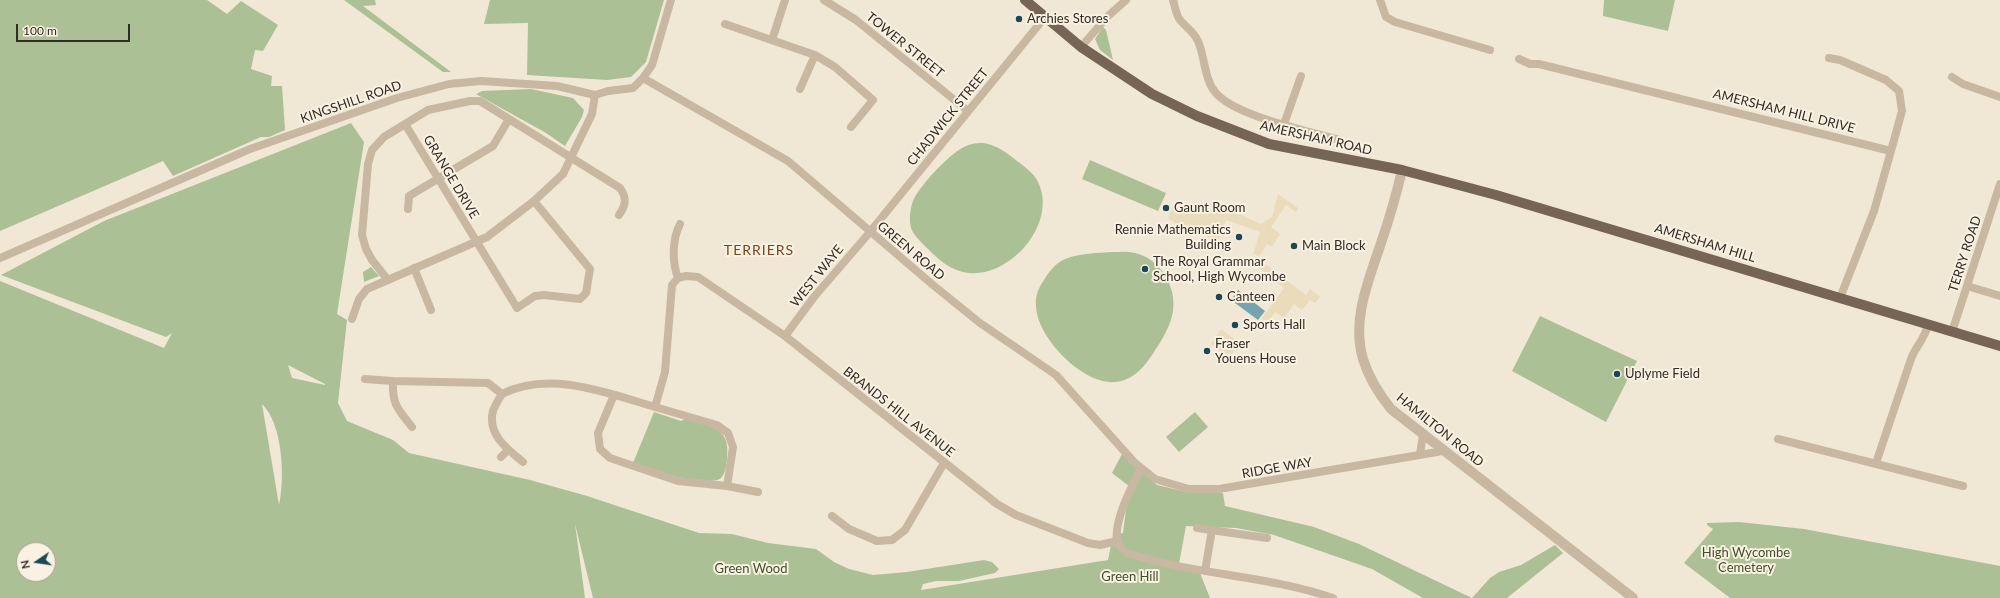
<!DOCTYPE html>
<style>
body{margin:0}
#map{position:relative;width:2000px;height:598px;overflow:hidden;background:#f1e7d5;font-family:Lato,sans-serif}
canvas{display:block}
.north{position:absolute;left:16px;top:542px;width:40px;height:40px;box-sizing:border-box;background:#f9f1e1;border:1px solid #aaa295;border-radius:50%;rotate:257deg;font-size:11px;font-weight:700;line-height:16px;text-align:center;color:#332b24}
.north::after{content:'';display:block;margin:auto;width:14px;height:18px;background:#194955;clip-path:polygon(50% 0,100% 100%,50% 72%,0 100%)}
.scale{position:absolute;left:16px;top:24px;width:114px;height:18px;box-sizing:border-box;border:2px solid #332b24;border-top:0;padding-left:5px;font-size:12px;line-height:14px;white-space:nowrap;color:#332b24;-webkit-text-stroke:3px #f9f1e1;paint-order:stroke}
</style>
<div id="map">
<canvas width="2000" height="598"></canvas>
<div class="north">N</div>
<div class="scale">100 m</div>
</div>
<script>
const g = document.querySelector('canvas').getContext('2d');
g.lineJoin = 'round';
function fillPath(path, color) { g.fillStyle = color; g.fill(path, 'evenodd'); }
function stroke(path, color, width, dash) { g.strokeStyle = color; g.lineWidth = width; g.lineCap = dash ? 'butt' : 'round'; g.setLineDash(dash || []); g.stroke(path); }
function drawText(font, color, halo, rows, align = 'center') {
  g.font = font + ' Lato,sans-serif'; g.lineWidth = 4; g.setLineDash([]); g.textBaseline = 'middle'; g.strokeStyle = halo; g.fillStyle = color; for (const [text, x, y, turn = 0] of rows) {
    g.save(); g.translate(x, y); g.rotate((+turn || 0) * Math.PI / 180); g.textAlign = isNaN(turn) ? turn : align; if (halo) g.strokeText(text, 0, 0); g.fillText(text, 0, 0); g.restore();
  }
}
const green = new Path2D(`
 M 0,0 L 207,0 L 227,14 L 241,1 L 278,25 L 263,51 L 255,50 L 251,69 L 272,76 L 271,86 L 282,86 L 285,130 L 269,137 L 261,137 L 173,176 L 163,161 L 0,231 Z
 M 344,0 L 375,0 L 376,5 L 363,6 L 451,72 L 443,72 Z
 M 490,0 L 664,0 L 646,62 L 631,77 L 607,80 L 527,75 L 528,23 L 484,24 Z
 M 1604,0 L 1675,0 L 1668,31 L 1603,16 Z
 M 1103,27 L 1106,30 L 1113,60 L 1100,50 L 1095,39 Z
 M 531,89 L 573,98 L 584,110 L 582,117 L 565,146 L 546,133 L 476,94 L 482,91 Z
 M 351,123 L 364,142 L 337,314 L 347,320 L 338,403 L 347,421 L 393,440 L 409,453 L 530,480 L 587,496 L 699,533 L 732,534 L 768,543 L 816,549 L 834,562 L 849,569 L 873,575 L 907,572 L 984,560 L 992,562 L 999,569 L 995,573 L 959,581 L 936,581 L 923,584 L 921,590 L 1108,560 L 1113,535 L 1123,533 L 1129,486 L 1112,473 L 1122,454 L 1157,485 L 1187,492 L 1223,493 L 1225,506 L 1314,527 L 1359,544 L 1472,598 L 1423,598 L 1372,569 L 1274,535 L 1236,528 L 1186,526 L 1178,569 L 1200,573 L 1210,598 L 593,598 L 575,524 L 585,598 L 0,598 L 0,281 L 164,348 L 172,333 L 166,337 L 1,275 L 104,221 ZM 288,365 L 325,384 L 325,385 L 292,378 ZM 262,404 C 283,424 285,478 279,505 ZM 24,550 L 48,550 L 48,574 L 24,574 Z
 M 983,143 C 997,145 1006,152 1017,161 C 1025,167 1034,173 1038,182 C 1058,223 1011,277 969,273 C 951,271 940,261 928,249 C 922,243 914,236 911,228 C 909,219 910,209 913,201 C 918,187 950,154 962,148 C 969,144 975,143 983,143 Z
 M 1090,160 L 1166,193 L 1158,211 L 1082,179 Z
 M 1113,252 C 1120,252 1128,251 1135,253 C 1159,258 1177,286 1173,311 C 1171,325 1162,340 1154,352 C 1145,366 1133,381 1115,382 C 1083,385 1036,337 1036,305 C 1035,296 1039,287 1044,280 C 1049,271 1056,263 1065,259 C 1080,253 1098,253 1113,252 Z
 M 371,267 L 379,276 L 364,282 L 363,272 Z
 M 1540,316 L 1637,361 L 1606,422 L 1512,371 Z
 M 654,412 L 681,421 L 685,419 C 709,426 731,426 727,458 C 726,466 726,473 720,479 C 701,487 653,470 633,463 Z
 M 1195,412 L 1208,427 L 1179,452 L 1166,437 Z
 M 1739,522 L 1804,529 L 2000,566 L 2000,598 L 1730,598 L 1684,563 L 1713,529 L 1707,525 L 1707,523 Z
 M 1555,545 L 1563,553 L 1507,598 L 1472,598 L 1490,578 L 1499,572 L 1521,565 Z`);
const plaza = new Path2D(`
 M 1278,194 L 1298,208 L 1296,212 L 1286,205 L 1271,227 L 1280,234 L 1272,247 L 1267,244 L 1259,256 L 1253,254 L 1260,232 L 1226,220 L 1217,244 L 1197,229 L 1194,232 L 1189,233 L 1168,218 L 1175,201 L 1209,214 L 1213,204 L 1220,205 L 1261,224 L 1272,217 Z
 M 1257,258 L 1306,295 L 1310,289 L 1320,297 L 1315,303 L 1310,300 L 1302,310 L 1294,304 L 1284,318 L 1275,312 L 1267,324 L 1262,318 L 1284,288 L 1254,264 Z
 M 1221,329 L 1240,343 L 1229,358 L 1211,344 Z`);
const water = new Path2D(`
 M 1238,290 L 1265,311 L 1258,320 L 1231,300 Z`);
const minor = new Path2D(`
 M 824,0 L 856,20 L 968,111
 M 1173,0 C 1175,6 1176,15 1180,20 C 1186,27 1194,32 1198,41 C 1205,57 1204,78 1215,92 C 1234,116 1309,131 1339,140
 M 1380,0 L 1386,17 L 1395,22 L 1490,50
 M 725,24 L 815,55 L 835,67 L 873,100 L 851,127
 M 772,40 L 785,0
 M 1081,47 L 1107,17 L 1126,0
 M 1829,58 L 1840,60 L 1886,80 L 1899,91 L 1902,111 L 1891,151
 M 1519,59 L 1530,64 L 1539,64 L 1891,151 L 1874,211 L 1840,298
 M 1952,77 L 1963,84 L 2000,97
 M 643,78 L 788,161 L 933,285 L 980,323 L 1056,375 L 1134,462 L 1155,479 L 1189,489 L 1219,489 L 1443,451
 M 800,89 L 815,55
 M 405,124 L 517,308 L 535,296 L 544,295 L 580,299 L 586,293 L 590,269 L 534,201
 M 1284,124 L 1301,76
 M 408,209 L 409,196 L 493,146 L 509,119
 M 0,258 L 250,149 L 397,98 L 449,84 L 481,81 L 557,86 L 595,95 L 608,91 L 633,88 L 643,78 L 652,65 L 671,0
 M 414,268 L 431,310
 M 678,278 L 686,276 L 698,277 L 785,336 L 997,504 L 1016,515 L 1088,543 L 1100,545 L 1117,541
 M 388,280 L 372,260 L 366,249 L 362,235 L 368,164 L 372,150 L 384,137 L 428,110 L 470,101 L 480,101 L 620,188 C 627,198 626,205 619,215
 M 1967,286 L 2000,296
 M 352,319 L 359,299 L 367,289 L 487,237 L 534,201 L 563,174 L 592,114 L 595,95
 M 1952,332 L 2000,184
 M 785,336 L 814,297 L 870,232 L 1045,17
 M 365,379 L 393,381 L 488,383 L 502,394 C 550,370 607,393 655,407 L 665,372 L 672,285 L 678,278 C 672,262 672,240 680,224
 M 393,381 C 392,405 398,409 412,427
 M 502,394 C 499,399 495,405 493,411 C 487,434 507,449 523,462
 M 614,395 L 598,433 L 600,449 L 610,458 L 678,481 L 727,486 L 733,447 L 728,433 L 717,425 L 655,407
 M 1778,439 L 1963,486
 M 1420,454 L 1423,435
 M 501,457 L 508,450
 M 1876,463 L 1911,359 C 1916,346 1924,340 1928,325
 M 1141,468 C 1132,486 1114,520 1117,540 C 1118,546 1123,550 1127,553 C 1194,575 1266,575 1333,598
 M 727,486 L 758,492
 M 832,516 L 849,529 L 877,541 L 892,540 L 905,530 L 944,463
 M 1197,528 L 1267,538
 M 1205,571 L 1212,530`);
const tertiary = new Path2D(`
 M 1402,170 C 1396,197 1388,223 1379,249 C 1367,285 1352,321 1363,359 C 1369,379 1379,394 1391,409 L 1633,598`);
const primary = new Path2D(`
 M 1025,0 L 1081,47 L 1152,94 L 1197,116 L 1269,144 L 1402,170 L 1496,195 L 2000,346`);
const markers = [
 [1019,19,4,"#194955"],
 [1166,208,4,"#194955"],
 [1239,237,4,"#194955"],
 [1294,246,4,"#194955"],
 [1145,269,4,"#194955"],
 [1219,297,4,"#194955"],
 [1235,325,4,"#194955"],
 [1207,351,4,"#194955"],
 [1617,374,4,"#194955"]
];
const poiNames = [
 ["Archies Stores",1027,19],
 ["Gaunt Room",1174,208],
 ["Rennie Mathematics",1231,230,"right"],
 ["Building",1231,245,"right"],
 ["Main Block",1302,246],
 ["The Royal Grammar",1153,262],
 ["School, High Wycombe",1153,277],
 ["Canteen",1227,297],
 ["Sports Hall",1243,325],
 ["Fraser",1215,344],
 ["Youens House",1215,359],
 ["Uplyme Field",1625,374]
];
const streetNames = [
 ["TOWER STREET",905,45,39],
 ["KINGSHILL ROAD",351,102,-19],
 ["AMERSHAM HILL DRIVE",1784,111,14],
 ["CHADWICK STREET",948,117,-51],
 ["AMERSHAM ROAD",1316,138,13],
 ["GRANGE DRIVE",451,177,59],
 ["AMERSHAM HILL",1705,243,17],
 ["GREEN ROAD",911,251,40],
 ["TERRY ROAD",1965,254,-72],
 ["WEST WAYE",817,276,-51],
 ["BRANDS HILL AVENUE",899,412,38],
 ["HAMILTON ROAD",1440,430,39],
 ["RIDGE WAY",1277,468,-10]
];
const parkNames = [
 ["High Wycombe",1746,553],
 ["Cemetery",1746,568],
 ["Green Wood",751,569],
 ["Green Hill",1130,577]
];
const neighbourhoodNames = [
 ["TERRIERS",759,250]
];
fillPath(green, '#acc095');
fillPath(plaza, '#eadbbb');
fillPath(water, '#73a4af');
stroke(minor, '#c9b8a1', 8);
stroke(tertiary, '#c9b8a1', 10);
stroke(primary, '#766454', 10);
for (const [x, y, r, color] of markers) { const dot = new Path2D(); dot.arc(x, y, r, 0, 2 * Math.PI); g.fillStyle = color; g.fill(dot); stroke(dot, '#f9f1e1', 1.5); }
drawText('13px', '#332b24', '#f9f1e1', poiNames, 'left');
drawText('13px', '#332b24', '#f9f1e1', streetNames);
drawText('13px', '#3d5227', '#f9f1e1', parkNames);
g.letterSpacing = '1px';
drawText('14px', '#84421b', '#f9f1e1', neighbourhoodNames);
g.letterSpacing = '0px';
</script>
